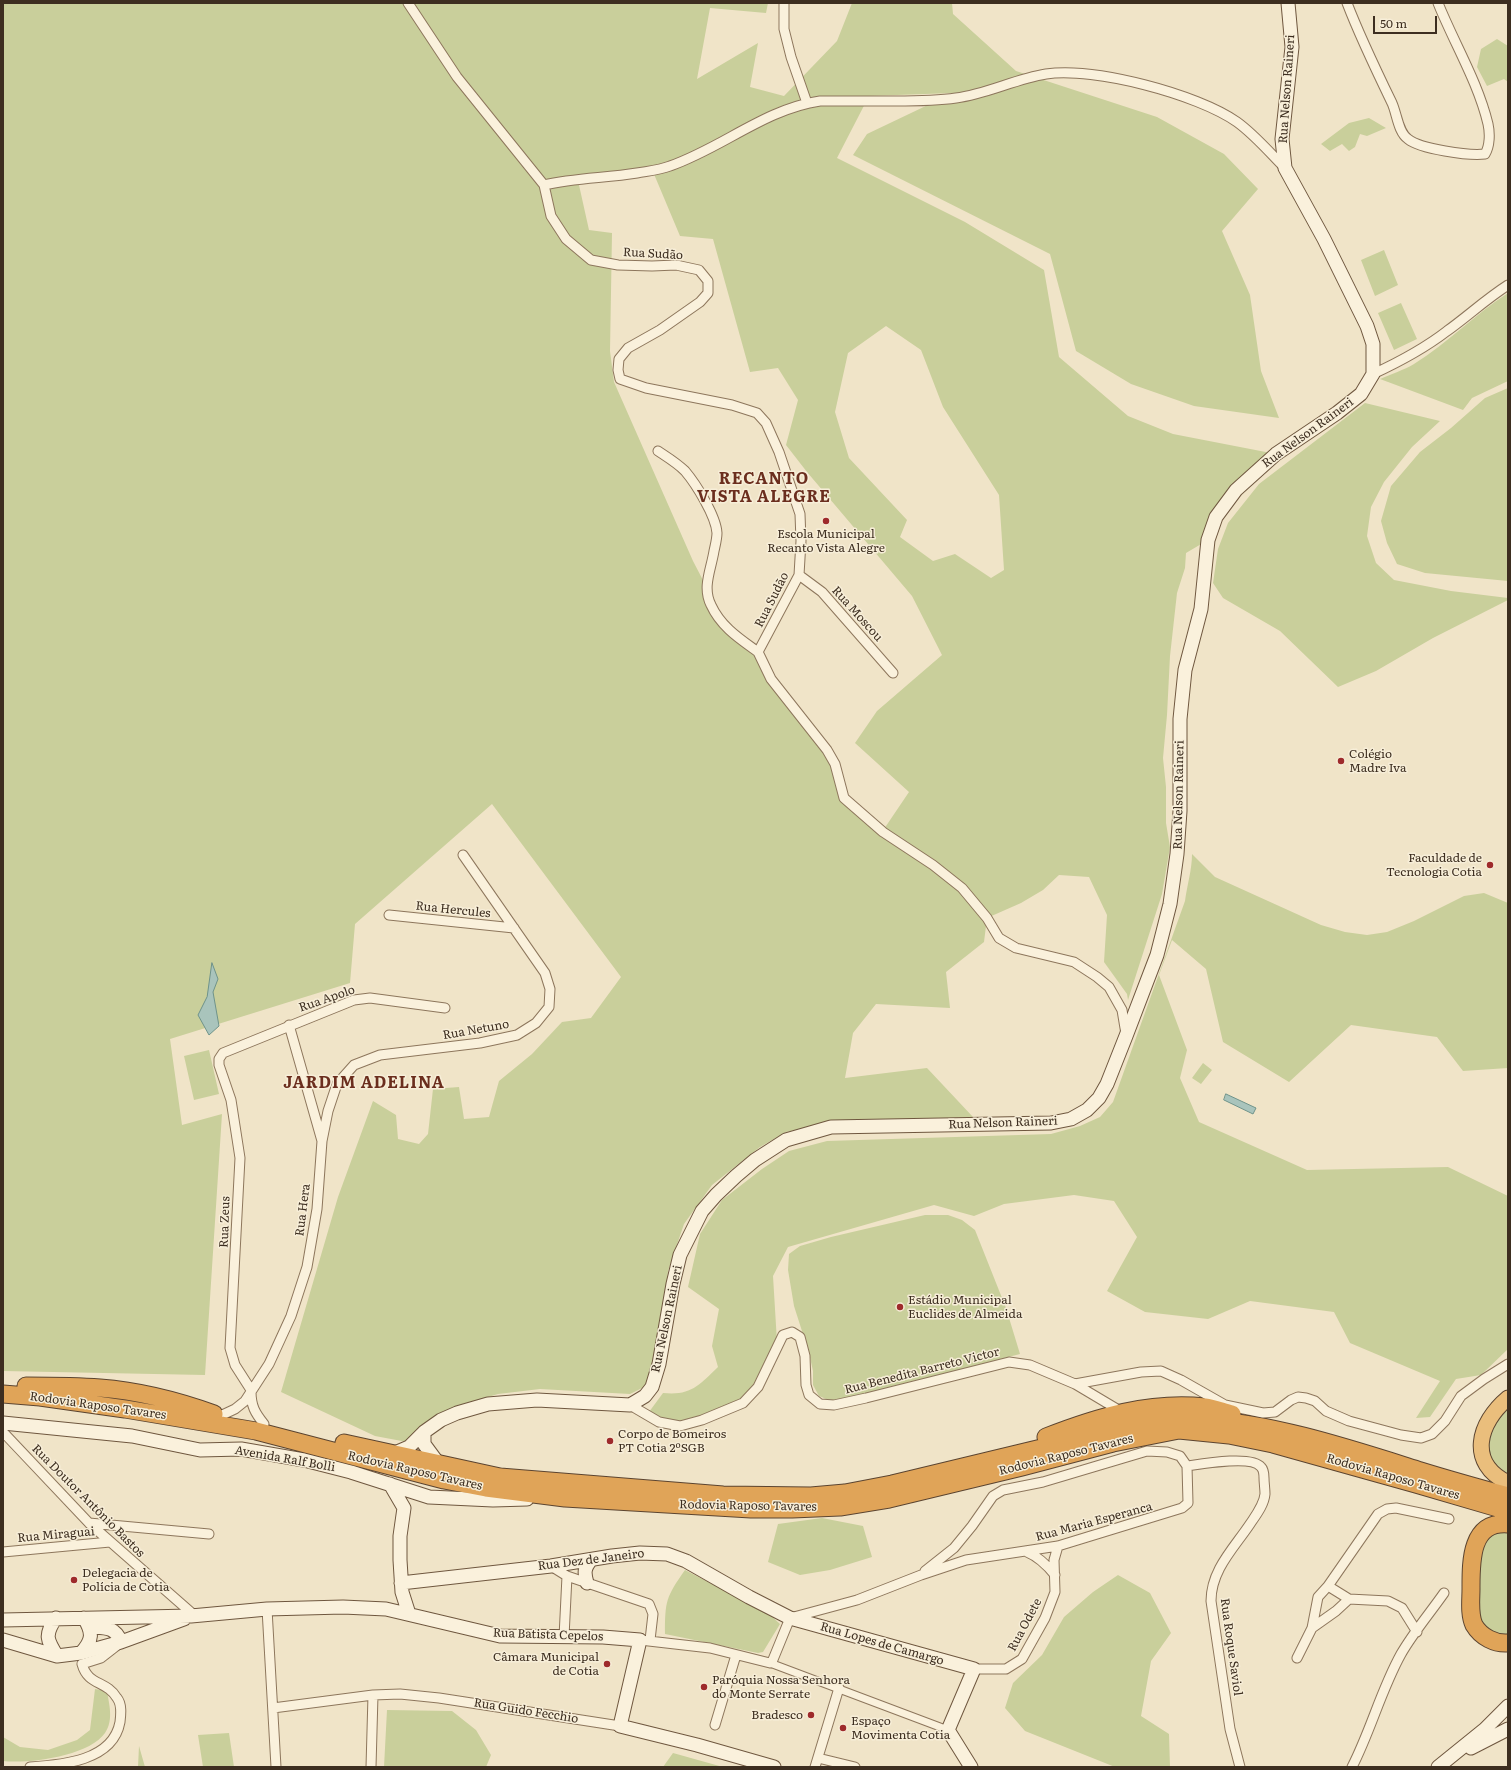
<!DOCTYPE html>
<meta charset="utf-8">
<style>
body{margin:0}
#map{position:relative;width:1511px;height:1770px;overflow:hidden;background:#f0e4c8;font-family:Literata,serif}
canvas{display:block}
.frame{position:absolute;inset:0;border:4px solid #3d2e20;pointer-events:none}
.scale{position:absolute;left:1373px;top:16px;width:64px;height:18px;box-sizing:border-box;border:2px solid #3d2e20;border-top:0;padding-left:5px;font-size:12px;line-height:14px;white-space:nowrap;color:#3d2e20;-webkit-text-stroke:3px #f7eed8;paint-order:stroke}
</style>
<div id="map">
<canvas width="1511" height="1770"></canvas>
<div class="frame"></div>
<div class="scale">50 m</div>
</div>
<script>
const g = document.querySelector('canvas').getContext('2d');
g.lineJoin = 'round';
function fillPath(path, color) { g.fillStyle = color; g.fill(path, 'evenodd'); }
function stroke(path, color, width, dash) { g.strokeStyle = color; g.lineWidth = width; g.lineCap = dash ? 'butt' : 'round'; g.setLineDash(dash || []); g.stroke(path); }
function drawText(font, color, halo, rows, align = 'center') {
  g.font = font + ' Literata,serif'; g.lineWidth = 3; g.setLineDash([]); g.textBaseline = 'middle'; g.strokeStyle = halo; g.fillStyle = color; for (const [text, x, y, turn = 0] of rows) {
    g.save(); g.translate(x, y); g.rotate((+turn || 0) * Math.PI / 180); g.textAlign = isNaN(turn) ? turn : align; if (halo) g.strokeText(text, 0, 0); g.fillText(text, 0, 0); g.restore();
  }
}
const green = new Path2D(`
 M 3,3 L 768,3 L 766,13 L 710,8 L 697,79 L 758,43 L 750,87 L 784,96 L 837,41 L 852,3 L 952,3 L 953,14 L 1016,71 L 1157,117 L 1224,154 L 1258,189 L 1222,231 L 1250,295 L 1261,371 L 1279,418 L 1194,406 L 1131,384 L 1076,351 L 1050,254 L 853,155 L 867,134 L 953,93 L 869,96 L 837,158 L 965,222 L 1044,270 L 1059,357 L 1128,416 L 1173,434 L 1276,454 L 1236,490 L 1208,540 L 1186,553 L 1185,568 L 1177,593 L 1170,656 L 1167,715 L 1163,758 L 1166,787 L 1166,823 L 1170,847 L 1162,894 L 1128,1000 L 1127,994 L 1104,962 L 1107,915 L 1089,877 L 1059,875 L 1043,890 L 1021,903 L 987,918 L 984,942 L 946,972 L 950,1008 L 876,1004 L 853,1033 L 845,1078 L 927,1068 L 973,1117 L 820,1125 L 786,1132 L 760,1147 L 712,1185 L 684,1224 L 668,1271 L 662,1345 L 650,1379 L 642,1388 L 630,1394 L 540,1389 L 498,1394 L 472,1402 L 407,1442 L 375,1436 L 281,1392 L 338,1197 L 373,1101 L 396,1115 L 398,1139 L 419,1144 L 428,1134 L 433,1089 L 459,1087 L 464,1119 L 489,1117 L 499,1081 L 532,1054 L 562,1022 L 591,1018 L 621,977 L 492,804 L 355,924 L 350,983 L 170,1039 L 182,1125 L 222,1114 L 205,1375 L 3,1371 ZM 651,167 L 680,236 L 713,239 L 750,372 L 778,368 L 798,400 L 786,445 L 807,472 L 912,596 L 942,655 L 877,711 L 855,743 L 909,792 L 884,829 L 844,798 L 827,750 L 771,679 L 758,652 L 730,632 L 711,605 L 706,586 L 693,561 L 614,382 L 610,351 L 612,233 L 589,230 L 577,176 ZM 886,326 L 921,350 L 943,407 L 999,495 L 1004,570 L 991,578 L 955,554 L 933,561 L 900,537 L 907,520 L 849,458 L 835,412 L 848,353 Z
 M 1497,39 L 1508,46 L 1508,82 L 1504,79 L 1487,86 L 1477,67 L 1481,49 Z
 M 1369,118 L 1386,128 L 1367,136 L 1360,134 L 1355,147 L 1349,151 L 1342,144 L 1330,151 L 1321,144 L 1349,123 Z
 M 1384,250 L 1398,285 L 1375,296 L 1361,260 Z
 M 1508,293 L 1508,381 L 1472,398 L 1463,410 L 1380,379 C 1391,374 1404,370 1414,364 C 1448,343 1475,314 1508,293 Z
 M 1401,303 L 1417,339 L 1394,350 L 1378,313 Z
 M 1508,388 L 1508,581 L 1425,573 L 1397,564 L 1387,543 L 1381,521 L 1391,486 L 1420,452 L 1451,428 L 1485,398 Z
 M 1365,403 L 1440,421 L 1412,447 L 1384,482 L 1371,507 L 1367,536 L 1376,563 L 1394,580 L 1451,591 L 1508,598 L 1508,600 L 1433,638 L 1376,671 L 1338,687 L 1280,631 L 1223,598 L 1213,583 L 1218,549 L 1228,523 L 1259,484 Z
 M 1192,854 L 1215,877 L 1321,925 L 1345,932 L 1367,935 L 1387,932 L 1414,921 L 1464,896 L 1484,893 L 1508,903 L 1508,1068 L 1463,1071 L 1437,1037 L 1351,1025 L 1289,1082 L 1223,1042 L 1206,969 L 1172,940 L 1159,975 L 1187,1050 L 1180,1078 L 1199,1122 L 1307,1170 L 1448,1167 L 1508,1196 L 1508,1349 L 1481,1375 L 1456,1379 L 1430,1417 L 1416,1418 L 1440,1381 L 1350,1343 L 1334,1312 L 1250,1301 L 1208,1319 L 1145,1312 L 1107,1291 L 1137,1237 L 1114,1201 L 1074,1195 L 1004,1204 L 974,1216 L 934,1205 L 788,1247 L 773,1276 L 777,1342 L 757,1385 L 742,1402 L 679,1424 L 658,1421 L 649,1412 L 663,1393 C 691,1396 699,1385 718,1367 L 712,1346 L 719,1309 L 688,1287 L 700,1234 L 722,1200 L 762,1169 L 789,1151 L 827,1141 L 1051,1134 L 1080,1126 L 1100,1117 L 1113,1102 L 1185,901 C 1187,885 1192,870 1192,854 Z
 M 209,1050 L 219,1094 L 194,1100 L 184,1056 Z
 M 1203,1063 L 1212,1070 L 1201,1084 L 1192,1078 Z
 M 925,1215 L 948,1215 L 962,1220 L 975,1230 L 1006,1308 L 1020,1354 L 833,1402 L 819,1396 L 813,1385 L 813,1371 L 809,1353 L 794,1306 L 788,1270 L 789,1254 L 800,1246 L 831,1237 Z
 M 1508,1406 L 1508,1475 L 1491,1462 L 1487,1451 L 1491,1421 Z
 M 822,1518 L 863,1526 L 872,1557 L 830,1570 L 800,1575 L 768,1562 L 778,1524 Z
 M 1508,1529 L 1508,1637 L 1495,1635 L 1479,1622 L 1477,1548 L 1483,1538 Z
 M 685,1570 L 768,1613 L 780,1624 L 763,1652 L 758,1653 L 665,1634 C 665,1601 666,1597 685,1570 Z
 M 1118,1575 L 1150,1593 L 1171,1633 L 1151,1661 L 1141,1716 L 1169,1734 L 1170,1767 L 1115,1767 L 1025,1731 L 1005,1708 L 1013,1683 L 1042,1655 L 1064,1617 L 1093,1592 Z
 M 95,1689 L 107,1691 C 109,1704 114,1720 105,1733 C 89,1756 29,1764 3,1761 L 3,1737 L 20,1747 L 48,1750 L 77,1740 L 90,1730 Z
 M 387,1710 L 452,1711 L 476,1730 L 491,1755 L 486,1767 L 384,1767 Z
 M 229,1733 L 234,1767 L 203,1767 L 198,1735 Z
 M 139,1746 L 145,1767 L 138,1767 Z
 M 673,1753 L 723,1767 L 663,1767 Z`);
const water = new Path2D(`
 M 212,963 L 218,979 L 213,992 L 219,1026 L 209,1035 L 198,1015 L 207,997 Z
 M 1226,1094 L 1256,1108 L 1253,1114 L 1224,1100 Z`);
const pedestrian = new Path2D(`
 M 770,1663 L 948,1730`);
const minor = new Path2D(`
 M 408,3 L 457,77 L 544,185 C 575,178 606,178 637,173 C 648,171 660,170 670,166 C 722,148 765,109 820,101 C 845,101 870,101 895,101 C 916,101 936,101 956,98 C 987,94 1015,79 1046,74 C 1095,67 1197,94 1237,122 C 1255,135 1270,153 1285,168
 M 784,3 L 784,29 L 791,57 L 807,103
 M 1347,3 C 1360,37 1376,70 1392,103 C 1397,114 1398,132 1408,139 C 1420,149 1469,156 1485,154 C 1490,146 1490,133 1488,124 C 1478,82 1454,43 1438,3
 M 544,185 L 551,216 L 566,239 L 591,260 L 618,265 L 652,266 L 676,265 L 699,270 L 708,281 L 708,293 L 700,302 L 660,330 L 628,348 L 619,359 L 618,370 L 620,379 L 646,388 L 732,405 L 757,413 L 766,423 L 779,452 L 800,514 L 801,541 L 799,575 L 758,652
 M 1373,374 C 1399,362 1425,348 1447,331 C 1468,316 1486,299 1508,285
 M 658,451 C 667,457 677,463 685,471 C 696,484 716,516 717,533 C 717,539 715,546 714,551 C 711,570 702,587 711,605 C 721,627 740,639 758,652
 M 799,575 L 822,592 L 893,673
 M 758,652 L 771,679 L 827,750 L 835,764 L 844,798 L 883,832 L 933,865 L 962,888 L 987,918 L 999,938 L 1016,948 L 1074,962 L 1097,977 L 1109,987 L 1122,1010 L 1126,1034
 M 389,915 L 514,928
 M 322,1141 L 328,1111 L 337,1084 L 354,1065 L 380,1055 L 480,1043 L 517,1035 L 536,1023 L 549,1007 L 550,989 L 545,973 L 463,855
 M 1075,1384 L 1122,1412
 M 251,1390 L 235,1365 L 230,1348 L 240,1158 L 231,1100 L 219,1065 L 219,1059 L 223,1053 L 354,1000 L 370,998 L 445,1008
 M 251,1391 C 251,1406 255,1413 264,1424
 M 630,1405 L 659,1422 L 680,1426 L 702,1420 L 743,1403 L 758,1387 L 783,1335 L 792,1332 L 800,1337 L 805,1356 L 806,1385 L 809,1395 L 820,1404 L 834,1405 L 866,1398 L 1009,1362 L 1030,1365 L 1075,1384 L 1141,1372 L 1161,1371 L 1181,1380 L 1225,1405 L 1263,1413 L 1275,1412 L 1291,1400 L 1298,1397 L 1306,1398 L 1315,1401 L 1326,1411 L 1349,1421 L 1401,1435 L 1421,1438 L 1432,1434 L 1445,1421 L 1461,1396 L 1484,1379 L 1508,1364
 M 220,1416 L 235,1409 L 245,1401 L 269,1364 L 291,1316 L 307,1267 L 317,1209 L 322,1141 L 289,1025
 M 3,1432 L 89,1523 L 195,1616
 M 1187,1466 C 1201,1464 1252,1455 1261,1467 C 1264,1470 1264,1474 1264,1478 C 1264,1483 1265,1489 1265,1494 C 1264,1505 1256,1515 1250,1524 C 1234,1548 1211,1570 1211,1601 L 1230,1729 L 1240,1767
 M 89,1523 L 209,1534
 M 3,1552 L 110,1542
 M 1027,1552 C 1039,1557 1047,1565 1055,1575
 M 551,1566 L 567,1576 L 649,1604 L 653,1614 L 650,1640
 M 925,1571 L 954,1548 L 972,1526 L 993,1496 L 1003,1490 L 1043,1482 L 1147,1451 L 1167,1452 L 1180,1456 L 1187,1466
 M 1328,1586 L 1378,1514 L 1387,1509 L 1396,1508 L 1449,1519
 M 267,1609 L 276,1767
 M 1312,1628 L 1336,1611 L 1349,1599
 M 564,1637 L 567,1576
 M 640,1640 L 710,1648 L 770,1663 L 772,1662 L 790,1618 L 857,1600 L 921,1575 L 966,1560 L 1058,1546 L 1182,1508 L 1188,1503 L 1187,1466
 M 1297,1658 L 1312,1628 L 1318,1597 L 1328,1586 L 1349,1599 L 1388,1601 L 1402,1608 L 1417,1632
 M 974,1669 L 1006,1669 L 1022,1659 L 1045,1618 L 1055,1592 L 1054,1560 L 1058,1546
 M 273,1708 L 373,1695 L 400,1694 L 439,1698 L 620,1726
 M 715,1725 L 736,1655
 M 818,1758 L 855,1767
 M 30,1767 C 62,1765 113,1761 120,1722 C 121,1714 122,1704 117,1698 C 106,1680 88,1686 82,1664 L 101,1658 L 119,1644
 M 371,1767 L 373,1695
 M 815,1767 L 839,1688
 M 1352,1767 C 1371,1730 1381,1690 1401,1654 C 1413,1633 1430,1613 1444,1593`);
const secondary = new Path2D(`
 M 3,1423 L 132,1436 L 200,1450 L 241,1449 L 304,1460 L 351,1472 L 429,1497 L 493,1500 L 527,1499
 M 424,1432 L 424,1444 L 438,1463
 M 395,1453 L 409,1447 L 424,1432 L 441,1420 L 457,1413 L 488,1404 L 537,1400 L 630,1405 L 645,1396 L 652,1387 L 659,1364 L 673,1284 L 680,1255 L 702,1211 L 716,1195 L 736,1176 L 755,1160 L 786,1140 L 831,1127 L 1051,1123 L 1071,1119 L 1087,1110 L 1099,1098 L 1107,1084 L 1126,1036 L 1157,955 L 1170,904 L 1177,854 L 1180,811 L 1180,719 L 1185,670 L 1201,609 L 1208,540 L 1216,517 L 1236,490 L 1276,454 L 1337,413 L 1361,394 L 1373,374 L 1373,344 L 1367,326 L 1324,239 L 1285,168 L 1282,139 L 1292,47 L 1288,3
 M 390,1484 L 404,1508 L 400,1536 L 400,1560 L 402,1592 L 409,1614
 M 401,1583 L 551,1566 L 612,1556 L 640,1553 L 667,1554 L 686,1561 L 749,1597 L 790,1618 L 974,1669 L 948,1730 L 971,1767
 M 587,1583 C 584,1573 584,1568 591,1560
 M 56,1618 C 44,1635 47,1640 57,1656
 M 3,1620 L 191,1616 L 267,1609 L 343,1607 L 386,1609 L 500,1636 L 603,1637 L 640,1640 L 620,1726 L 697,1745 L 774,1767
 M 90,1627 C 105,1628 115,1626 121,1642
 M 3,1640 L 57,1656 L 81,1653 L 121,1642 L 184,1619
 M 81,1653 C 93,1640 93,1633 84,1618
 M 1471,1748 L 1508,1729
 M 1438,1767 L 1485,1729 L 1508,1706`);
const trunk = new Path2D(`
 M 1508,1398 C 1478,1423 1467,1463 1508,1483`);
const motorway = new Path2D(`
 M 26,1386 C 51,1386 76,1386 100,1388 C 139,1391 178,1401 214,1414
 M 3,1394 L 40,1397 L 125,1409 L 256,1431 L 444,1480 L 486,1488 L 565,1498 L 751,1509 L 792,1509 L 840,1507 L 889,1499 L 1022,1467 L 1113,1443 L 1179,1430 L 1229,1435 L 1273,1444 L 1416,1484 L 1508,1511
 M 1046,1437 C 1097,1417 1150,1401 1205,1407 C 1214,1408 1223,1412 1232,1414
 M 344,1443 L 500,1477 L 723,1495 L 811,1496 L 845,1493 L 892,1484 L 1137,1425 C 1158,1422 1179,1418 1200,1419 C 1273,1423 1351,1449 1421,1471 C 1450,1480 1479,1488 1508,1496
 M 1508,1524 C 1470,1521 1471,1562 1471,1589 C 1471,1600 1469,1614 1474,1625 C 1481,1637 1495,1644 1508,1643`);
const markers = [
 [826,521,4,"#9e2a2b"],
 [1341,761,4,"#9e2a2b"],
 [1490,865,4,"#9e2a2b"],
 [900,1307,4,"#9e2a2b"],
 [610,1441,4,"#9e2a2b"],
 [74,1580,4,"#9e2a2b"],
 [607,1664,4,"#9e2a2b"],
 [704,1687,4,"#9e2a2b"],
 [811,1715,4,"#9e2a2b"],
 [843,1728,4,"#9e2a2b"]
];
const streetNames = [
 ["Rua Nelson Raineri",1287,89,-86],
 ["Rua Sudão",653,254,3],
 ["Rua Nelson Raineri",1308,433,-36],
 ["Rua Sudão",772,600,-63],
 ["Rua Moscou",857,614,48],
 ["Rua Nelson Raineri",1179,795,-89],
 ["Rua Hercules",453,910,6],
 ["Rua Apolo",327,999,-19],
 ["Rua Netuno",476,1030,-10],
 ["Rua Nelson Raineri",1003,1123,-2],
 ["Rua Hera",303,1210,-83],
 ["Rua Zeus",225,1222,-88],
 ["Rua Nelson Raineri",667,1319,-78],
 ["Rua Benedita Barreto Victor",922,1371,-14],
 ["Rodovia Raposo Tavares",98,1406,8],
 ["Rodovia Raposo Tavares",1066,1455,-14],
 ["Avenida Ralf Bolli",285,1459,10],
 ["Rodovia Raposo Tavares",415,1471,13],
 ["Rodovia Raposo Tavares",1393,1477,16],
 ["Rua Doutor Antônio Bastos",88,1501,45],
 ["Rodovia Raposo Tavares",748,1506,1],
 ["Rua Maria Esperanca",1094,1522,-15],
 ["Rua Miraguai",56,1535,-5],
 ["Rua Dez de Janeiro",591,1560,-7],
 ["Rua Odete",1025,1625,-62],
 ["Rua Batista Cepelos",548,1635,2],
 ["Rua Lopes de Camargo",882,1644,16],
 ["Rua Roque Saviol",1231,1647,82],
 ["Rua Guido Fecchio",526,1711,9]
];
const poiNames = [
 ["Escola Municipal",826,534,"center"],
 ["Recanto Vista Alegre",826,548,"center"],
 ["Colégio",1349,754],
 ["Madre Iva",1349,768],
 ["Faculdade de",1482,858,"right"],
 ["Tecnologia Cotia",1482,872,"right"],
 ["Estádio Municipal",908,1300],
 ["Euclides de Almeida",908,1314],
 ["Corpo de Bomeiros",618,1434],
 ["PT Cotia 2ºSGB",618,1448],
 ["Delegacia de",82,1573],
 ["Polícia de Cotia",82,1587],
 ["Câmara Municipal",599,1657,"right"],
 ["de Cotia",599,1671,"right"],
 ["Paróquia Nossa Senhora",712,1680],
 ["do Monte Serrate",712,1694],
 ["Bradesco",803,1715,"right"],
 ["Espaço",851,1721],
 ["Movimenta Cotia",851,1735]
];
const districtNames = [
 ["RECANTO",764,479],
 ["VISTA ALEGRE",764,497],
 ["JARDIM ADELINA",364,1083]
];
fillPath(green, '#c9cf9b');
fillPath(water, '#a9c4bc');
stroke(water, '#6f938a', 1);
stroke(pedestrian, '#8d765c', 9);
stroke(minor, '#8d765c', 11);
stroke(secondary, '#6f573f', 15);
stroke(trunk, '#5b4430', 17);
stroke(motorway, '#5b4430', 19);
stroke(pedestrian, '#faf1dc', 7);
stroke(minor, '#faf1dc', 9);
stroke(secondary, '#faf1dc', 13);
stroke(trunk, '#eabe7c', 15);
stroke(motorway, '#e0a458', 17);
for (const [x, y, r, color] of markers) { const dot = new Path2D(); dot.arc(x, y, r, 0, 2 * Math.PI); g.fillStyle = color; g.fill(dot); stroke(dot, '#f7eed8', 1.5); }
drawText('12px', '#3d2e20', '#f7eed8', streetNames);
drawText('12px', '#3d2e20', '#f7eed8', poiNames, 'left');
g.letterSpacing = '1px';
drawText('bold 16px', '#6b2e1e', '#f7eed8', districtNames);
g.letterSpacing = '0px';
</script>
